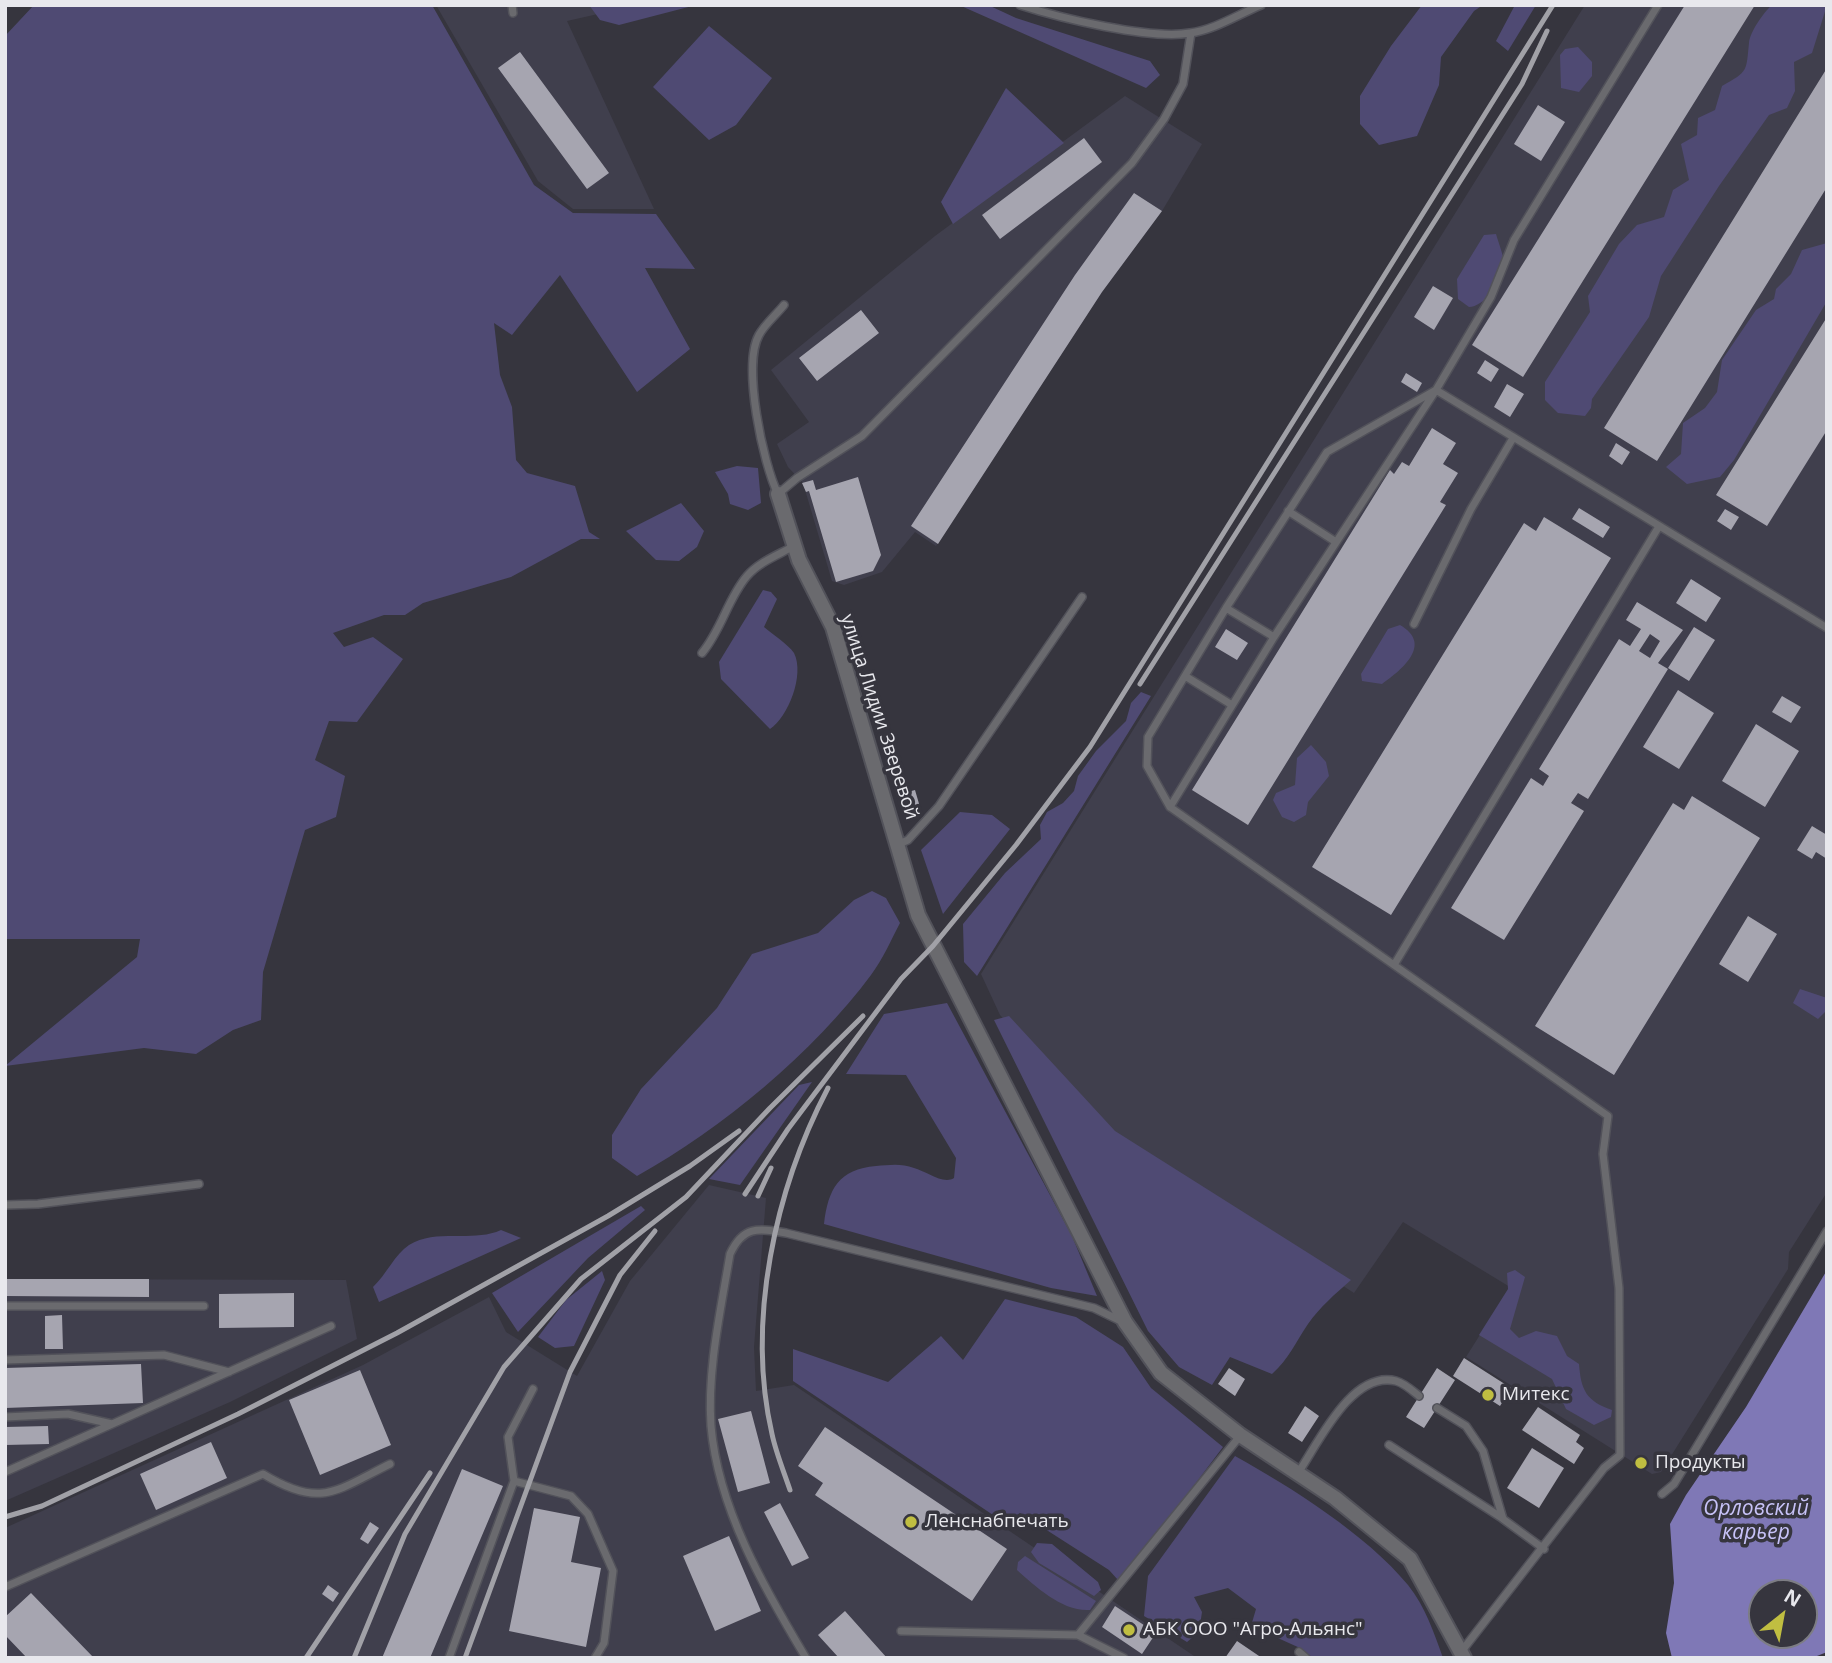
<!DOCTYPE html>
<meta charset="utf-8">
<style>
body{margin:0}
#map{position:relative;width:1832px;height:1663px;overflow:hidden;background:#36353e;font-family:"Open Sans",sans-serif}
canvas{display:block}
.frame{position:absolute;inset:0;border:7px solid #e8e8ed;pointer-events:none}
.north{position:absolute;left:1748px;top:1579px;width:70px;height:70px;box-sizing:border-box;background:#36353e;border:2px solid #7d7d84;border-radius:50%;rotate:31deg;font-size:19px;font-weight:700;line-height:28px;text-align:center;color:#e8e8ed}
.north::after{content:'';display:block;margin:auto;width:24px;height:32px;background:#c0be41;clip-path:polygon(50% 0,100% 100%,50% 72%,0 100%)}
</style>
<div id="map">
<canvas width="1832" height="1663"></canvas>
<div class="frame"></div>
<div class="north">N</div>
</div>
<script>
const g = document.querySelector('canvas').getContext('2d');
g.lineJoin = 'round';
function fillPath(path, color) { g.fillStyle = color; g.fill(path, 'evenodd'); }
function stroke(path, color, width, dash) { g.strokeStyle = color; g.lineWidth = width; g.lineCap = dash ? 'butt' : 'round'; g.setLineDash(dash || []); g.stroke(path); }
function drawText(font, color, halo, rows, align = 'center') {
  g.font = font + ' "Open Sans",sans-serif'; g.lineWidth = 7; g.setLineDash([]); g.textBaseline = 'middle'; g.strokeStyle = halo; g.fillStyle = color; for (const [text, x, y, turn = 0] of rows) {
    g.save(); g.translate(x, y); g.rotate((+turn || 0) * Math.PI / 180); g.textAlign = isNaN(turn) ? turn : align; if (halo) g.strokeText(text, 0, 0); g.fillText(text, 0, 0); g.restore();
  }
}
const built = new Path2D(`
 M 436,5 L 638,5 L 567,21 L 654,209 L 573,209 L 538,181 Z
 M 1585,5 L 1827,5 L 1827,1192 L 1789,1252 L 1788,1269 L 1661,1472 L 1652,1474 L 1466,1357 L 1510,1287 L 1403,1222 L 1354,1293 L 1108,1133 L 1000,1015 L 981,974 Z
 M 1125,96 L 1202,144 L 1162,211 L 1102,292 L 936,546 L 915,532 L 882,572 L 844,585 L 832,581 L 803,483 L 788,467 L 777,444 L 809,422 L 771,370 L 935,236 Z
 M 709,1185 L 766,1198 L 754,1347 L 756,1391 L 794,1385 L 1197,1658 L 5,1658 L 5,1528 L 363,1365 L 489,1297 L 506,1332 L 577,1376 L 630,1281 Z
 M 5,1279 L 346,1280 L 357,1339 L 230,1402 L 5,1501 Z`);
const green = new Path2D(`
 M 34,5 L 432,5 L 534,185 L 573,213 L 656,214 L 695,269 L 645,268 L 690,349 L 637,392 L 560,275 L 512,335 L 494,323 L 500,375 L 512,407 L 516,460 L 527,473 L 575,486 L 589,532 L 600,539 L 581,539 L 511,577 L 423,603 L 405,615 L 384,615 L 333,633 L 344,647 L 373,637 L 403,659 L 357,722 L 329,721 L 315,760 L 345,776 L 336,817 L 305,830 L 263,972 L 261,1020 L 233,1030 L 196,1054 L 144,1048 L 5,1066 L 137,957 L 140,939 L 5,939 L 5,36 Z
 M 589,5 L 696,5 L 619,25 L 600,20 Z
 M 959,5 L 988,5 L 1016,18 L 1150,61 L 1160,75 L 1146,88 Z
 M 1422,5 L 1483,5 L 1474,11 L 1441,57 L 1439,85 L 1417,136 L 1379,145 L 1360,124 L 1360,96 L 1391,46 Z
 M 1515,5 L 1536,5 L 1508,51 L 1496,41 Z
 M 1772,5 L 1827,5 L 1812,53 L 1794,62 L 1795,91 L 1787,108 L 1769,115 L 1719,186 L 1661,276 L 1649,317 L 1592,399 L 1591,408 L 1585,416 L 1558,413 L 1545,400 L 1545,382 L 1590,312 L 1588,296 L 1619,244 L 1637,225 L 1664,217 L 1673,190 L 1689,180 L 1681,144 L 1697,135 L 1698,118 L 1715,110 L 1722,86 C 1749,71 1746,71 1749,43 C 1750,32 1763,13 1772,5 Z
 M 709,26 L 772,78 L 736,125 L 709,140 L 653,87 Z
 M 1578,47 L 1592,62 L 1592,76 L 1579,92 L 1561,88 L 1560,55 L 1565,49 Z
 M 1006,88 L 1064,143 L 953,224 L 941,202 Z
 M 1496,234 C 1499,244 1504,257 1505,267 C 1505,282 1483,307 1469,307 L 1458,299 L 1457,279 L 1484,235 Z
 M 1827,243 L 1827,301 L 1734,460 L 1720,477 L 1687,484 L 1666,467 L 1681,454 L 1683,423 L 1705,408 L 1717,392 L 1722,360 L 1756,310 L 1774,299 L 1776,289 L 1791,274 L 1802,250 Z
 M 737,466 L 758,468 L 761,503 L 748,510 L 730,504 L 728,494 L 715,472 Z
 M 681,503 L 704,531 L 697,547 L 679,561 L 656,560 L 626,531 Z
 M 763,590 L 771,592 L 777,599 L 764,627 C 772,634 788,644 794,653 C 805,675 788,717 770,729 L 721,679 L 719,662 Z
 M 1400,625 C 1433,644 1403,669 1382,684 L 1362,681 L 1361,674 L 1388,629 Z
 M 1141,692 L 1151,696 L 977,976 L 964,962 L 963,924 L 1005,873 L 1041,839 L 1040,825 L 1047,812 L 1063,803 L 1074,791 L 1078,776 L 1096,751 L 1126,721 L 1131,703 Z
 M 1311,745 L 1326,762 L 1329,776 L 1308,802 L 1306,815 L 1294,822 L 1282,817 L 1273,800 L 1276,793 L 1295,785 L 1297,758 Z
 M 960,812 L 992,815 L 1010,829 L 943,914 L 921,850 Z
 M 872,891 L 886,898 L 900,923 C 891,940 883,959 871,975 C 814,1052 722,1129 637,1176 L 612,1158 L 612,1135 L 641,1089 L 717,1008 L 752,954 L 818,933 L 854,900 Z
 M 1800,989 L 1827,998 L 1826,1011 L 1818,1019 L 1793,1003 Z
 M 947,1003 L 1072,1236 L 1097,1296 L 1051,1288 L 824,1224 C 828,1189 839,1169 876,1166 C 889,1165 901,1163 914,1168 C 926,1171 943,1185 954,1178 L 956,1158 L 906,1075 L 846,1074 L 884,1014 Z
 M 1009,1016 L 1115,1131 L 1351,1280 C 1335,1294 1320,1307 1308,1324 C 1295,1343 1289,1359 1272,1374 L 1230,1357 L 1212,1385 L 1179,1367 L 1148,1331 L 994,1020 Z
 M 812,1082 L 740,1185 L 709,1179 L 799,1085 Z
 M 641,1206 L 645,1210 L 588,1258 L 518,1332 L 492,1293 Z
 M 501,1230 L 521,1238 L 379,1302 L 373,1287 C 386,1275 395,1254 409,1245 C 436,1228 472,1243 501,1230 Z
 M 1515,1270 L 1525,1277 L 1510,1329 L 1519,1338 L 1536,1331 L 1557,1336 L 1567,1356 L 1579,1364 C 1581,1390 1586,1401 1612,1410 L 1611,1417 L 1594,1425 L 1566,1409 L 1552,1379 L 1479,1335 L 1508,1289 L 1507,1273 Z
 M 602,1271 L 605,1280 L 574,1346 L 555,1348 L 538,1337 L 566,1300 Z
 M 1005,1299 L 1076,1317 L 1123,1347 L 1151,1388 L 1223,1447 L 1152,1541 L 1118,1580 L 1109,1570 L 1020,1513 L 1005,1523 L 793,1381 L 793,1349 L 888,1382 L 941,1336 L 963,1360 Z
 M 1235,1456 C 1291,1487 1367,1535 1408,1585 C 1425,1606 1434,1633 1443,1658 L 1313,1658 L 1300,1648 L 1251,1626 L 1256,1609 L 1228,1588 L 1194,1597 L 1202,1612 L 1199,1632 L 1187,1642 L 1144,1616 L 1148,1576 Z
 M 1037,1543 L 1052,1544 L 1098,1582 L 1101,1590 L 1094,1596 L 1039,1563 L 1031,1552 Z
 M 1025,1556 L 1096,1601 L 1090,1610 C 1063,1612 1036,1587 1017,1570 L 1018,1562 Z`);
const water = new Path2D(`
 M 1827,1270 L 1827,1652 L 1812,1658 L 1672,1658 L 1666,1633 L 1674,1583 L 1670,1524 L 1686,1495 L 1746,1407 ZM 1762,1593 L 1804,1593 L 1804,1635 L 1762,1635 Z`);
const building = new Path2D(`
 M 1685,5 L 1755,5 L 1523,377 L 1472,345 Z
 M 520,52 L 609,173 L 587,189 L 498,68 Z
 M 1827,68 L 1827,187 L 1657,461 L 1604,428 Z
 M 1538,105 L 1565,122 L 1541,161 L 1514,144 Z
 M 1084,138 L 1102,162 L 1000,239 L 982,215 Z
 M 1134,193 L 1162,211 L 1102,292 L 938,544 L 911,526 L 1075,275 Z
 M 1433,286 L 1453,298 L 1434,330 L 1414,317 Z
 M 861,310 L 879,333 L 817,381 L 799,358 Z
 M 1827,317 L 1827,430 L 1767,526 L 1716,495 Z
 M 1485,360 L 1499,369 L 1491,382 L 1477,373 Z
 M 1406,373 L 1422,383 L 1417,392 L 1401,382 Z
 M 1507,384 L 1524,394 L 1510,417 L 1494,407 Z
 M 1432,428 L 1456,443 L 1443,464 L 1458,473 L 1440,502 L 1446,505 L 1248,825 L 1192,790 L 1390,470 L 1394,474 L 1402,462 L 1409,466 Z
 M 1616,443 L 1630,452 L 1622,465 L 1609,456 Z
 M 858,477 L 881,555 L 873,571 L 836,582 L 809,491 L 806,492 L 802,483 L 813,480 L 816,490 Z
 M 1579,508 L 1610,527 L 1603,538 L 1572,519 Z
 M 1725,509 L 1739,517 L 1731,530 L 1717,521 Z
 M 1544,517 L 1611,558 L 1391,915 L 1312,867 L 1524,523 L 1536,531 Z
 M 1691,579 L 1721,598 L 1706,622 L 1676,603 Z
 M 1637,602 L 1683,630 L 1658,663 L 1668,669 L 1588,799 L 1578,793 L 1571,803 L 1584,811 L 1504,940 L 1451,908 L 1531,778 L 1543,786 L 1549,776 L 1539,769 L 1619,639 L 1630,646 L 1641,629 L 1626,620 ZM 1650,634 L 1660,641 L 1650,658 L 1639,651 Z
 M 1694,627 L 1715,640 L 1689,681 L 1668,668 Z
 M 1226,629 L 1248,643 L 1237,660 L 1215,647 Z
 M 1678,690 L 1714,713 L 1679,769 L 1643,747 Z
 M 1782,696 L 1801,707 L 1791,723 L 1772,712 Z
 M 1756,724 L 1799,751 L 1765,807 L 1722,781 Z
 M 915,790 L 922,814 L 912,817 L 904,793 Z
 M 1692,796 L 1760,838 L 1614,1075 L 1535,1026 L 1673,803 L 1684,810 Z
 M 1812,826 L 1827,835 L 1827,859 L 1816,852 L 1812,859 L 1797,850 Z
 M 1748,916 L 1777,934 L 1748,982 L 1719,964 Z
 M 5,1279 L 149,1279 L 149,1297 L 5,1296 Z
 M 294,1293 L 294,1327 L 219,1328 L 219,1294 Z
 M 62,1315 L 63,1349 L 45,1349 L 45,1316 Z
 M 1464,1358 L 1511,1388 L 1500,1406 L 1453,1376 Z
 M 141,1364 L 143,1403 L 5,1408 L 5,1368 Z
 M 1229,1368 L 1245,1379 L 1235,1396 L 1218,1384 Z
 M 1437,1368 L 1455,1380 L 1424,1428 L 1406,1417 Z
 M 360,1370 L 391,1445 L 320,1475 L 289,1400 Z
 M 1305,1406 L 1319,1416 L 1302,1442 L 1288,1433 Z
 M 1538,1407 L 1580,1435 L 1576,1442 L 1584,1448 L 1574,1464 L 1522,1430 Z
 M 751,1411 L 770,1483 L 738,1492 L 718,1419 Z
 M 48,1426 L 49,1444 L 5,1445 L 5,1427 Z
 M 825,1427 L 1007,1549 L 972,1601 L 815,1495 L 823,1483 L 798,1466 Z
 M 211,1442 L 227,1478 L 156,1510 L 140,1474 Z
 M 1532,1448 L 1564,1468 L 1539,1508 L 1507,1488 Z
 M 462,1469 L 503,1486 L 430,1658 L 382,1658 Z
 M 780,1503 L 809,1558 L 792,1566 L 764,1512 Z
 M 534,1508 L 580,1517 L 571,1562 L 601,1568 L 586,1647 L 509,1631 Z
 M 370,1522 L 379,1528 L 368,1544 L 360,1539 Z
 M 729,1536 L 761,1611 L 715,1631 L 683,1556 Z
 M 328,1585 L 339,1593 L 333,1602 L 322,1594 Z
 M 31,1593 L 94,1658 L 27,1658 L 5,1635 L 5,1617 Z
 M 1115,1606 L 1156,1633 L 1142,1654 L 1102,1627 Z
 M 845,1611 L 887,1658 L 839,1658 L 818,1635 Z
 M 1237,1641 L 1262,1658 L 1225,1658 Z`);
const service = new Path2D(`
 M 512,5 L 513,13
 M 1020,5 C 1060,18 1150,40 1190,33 C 1214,30 1239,14 1261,5
 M 784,305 C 776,315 765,324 759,335 C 742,365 763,464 778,494 L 797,478 L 862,436 L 1132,163 L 1164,119 L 1183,84 L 1191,33
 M 1288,511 L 1336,542
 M 1226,608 L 1274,637
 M 1414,624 L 1471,509 L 1513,438
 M 702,653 C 722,629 728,598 747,576 C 759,562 778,555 794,546
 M 1185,676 L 1232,705
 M 1170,807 L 1147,766 L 1148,737 L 1226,608 L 1327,452 L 1436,390 L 1827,628
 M 899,844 L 908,840 L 939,806 L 1082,597
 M 1394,965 L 1658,528
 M 5,1205 L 38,1204 L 199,1184
 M 5,1306 L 204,1306
 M 5,1360 L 164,1355 L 229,1372
 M 1437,1408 L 1466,1426 L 1483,1451 L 1503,1519 L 1544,1549
 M 5,1417 L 68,1414 L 112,1424
 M 1389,1445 L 1502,1518
 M 5,1472 L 331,1326
 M 1298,1473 C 1319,1442 1352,1370 1396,1381 C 1404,1383 1413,1391 1419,1396
 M 514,1481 L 571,1496 L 588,1514 L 613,1571 L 604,1643 L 595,1658
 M 1662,1494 L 1674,1484 L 1693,1453 L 1827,1231
 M 5,1587 L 263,1474 C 321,1509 335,1491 390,1464
 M 901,1631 L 1078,1635 L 1240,1436
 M 1078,1635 L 1124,1658
 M 1299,1652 L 1306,1658
 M 1461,1652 L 1604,1468 L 1620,1455 L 1619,1288 L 1603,1154 L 1608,1116 L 1170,807 L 1274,637 L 1436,390 L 1491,297 L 1514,240 L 1658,5
 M 449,1658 L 514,1481 L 508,1437 L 533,1389
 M 806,1658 C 764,1588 718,1508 711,1426 C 707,1370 721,1309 730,1254 C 743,1226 757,1228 786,1233 L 1094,1308 L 1121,1321`);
const minor = new Path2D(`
 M 778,494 L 799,560 L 833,627 L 918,915 L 1125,1322 L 1161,1373 L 1240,1435 L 1335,1498 L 1410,1559 L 1464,1658`);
const rail = new Path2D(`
 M 1140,684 L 1522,84 L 1547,31
 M 745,1194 L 788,1129 L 901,979 L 933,946 L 1016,845 L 1090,747 L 1553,5
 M 758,1196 L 771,1168
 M 790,1490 C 784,1472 776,1453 772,1434 C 746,1321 775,1189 828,1088
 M 5,1517 L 42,1506 L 238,1414 L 397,1333 L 608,1216 L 690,1166 L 739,1131
 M 306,1658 L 430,1473
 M 354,1658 L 405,1534 L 504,1367 L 581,1279 L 686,1197 L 770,1108 L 863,1016
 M 465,1658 L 570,1372 L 620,1275 L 655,1231`);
const markers = [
 [1488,1395,7,"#c0be41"],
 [1641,1463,7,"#c0be41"],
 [911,1522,7,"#c0be41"],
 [1129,1630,7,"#c0be41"]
];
const streetNames = [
 ["улица Лидии Зверевой",879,717,72]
];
const poiNames = [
 ["Митекс",1502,1395],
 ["Продукты",1655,1463],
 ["Ленснабпечать",925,1522],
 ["АБК ООО \"Агро-Альянс\"",1143,1630]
];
const waterNames = [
 ["Орловский",1756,1509],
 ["карьер",1756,1533]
];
fillPath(built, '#403f4d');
fillPath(green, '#4f4a73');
fillPath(water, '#7f78b6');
fillPath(building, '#a6a5b0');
stroke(service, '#52525a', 10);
stroke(minor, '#52525a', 18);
stroke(service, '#6a6a6e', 7);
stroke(minor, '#6a6a6e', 14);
stroke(rail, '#a1a1a7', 5);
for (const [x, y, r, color] of markers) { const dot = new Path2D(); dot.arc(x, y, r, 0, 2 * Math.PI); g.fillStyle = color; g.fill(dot); stroke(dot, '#36353e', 2.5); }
drawText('19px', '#e8e8ed', '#36353e', streetNames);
drawText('19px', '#e8e8ed', '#36353e', poiNames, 'left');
drawText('italic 21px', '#c7c2f7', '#36353e', waterNames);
</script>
